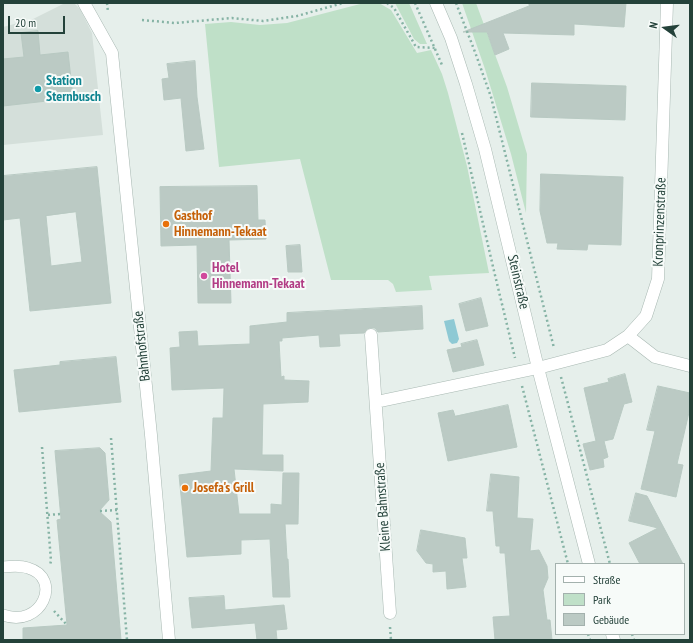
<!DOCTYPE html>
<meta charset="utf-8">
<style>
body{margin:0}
#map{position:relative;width:693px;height:643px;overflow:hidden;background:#e6efeb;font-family:"PT Sans Narrow",sans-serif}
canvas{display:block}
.frame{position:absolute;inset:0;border:4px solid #24423a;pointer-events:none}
.legend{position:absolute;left:555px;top:563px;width:130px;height:72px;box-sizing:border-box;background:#f7fbf9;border:1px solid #a3b1ad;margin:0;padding:5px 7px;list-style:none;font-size:12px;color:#24423a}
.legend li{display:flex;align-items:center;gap:8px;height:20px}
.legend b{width:20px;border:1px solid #a3b1ad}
.north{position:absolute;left:645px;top:8px;width:40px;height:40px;-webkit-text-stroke:3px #f7fbf9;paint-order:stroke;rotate:284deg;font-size:11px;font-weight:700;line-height:16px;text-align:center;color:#24423a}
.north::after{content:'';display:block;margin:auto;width:14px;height:18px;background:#24423a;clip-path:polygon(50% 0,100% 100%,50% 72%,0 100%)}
.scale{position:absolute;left:8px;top:16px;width:57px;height:18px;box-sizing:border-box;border:2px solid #24423a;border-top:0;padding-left:5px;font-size:12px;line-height:14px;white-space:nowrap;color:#24423a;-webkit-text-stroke:3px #f7fbf9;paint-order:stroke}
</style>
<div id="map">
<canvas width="693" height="643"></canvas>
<div class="frame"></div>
<ul class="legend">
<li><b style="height:5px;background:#fff"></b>Straße</li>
<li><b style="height:11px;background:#bfe0c8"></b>Park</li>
<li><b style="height:11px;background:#bbcac4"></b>Gebäude</li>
</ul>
<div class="north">N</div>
<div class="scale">20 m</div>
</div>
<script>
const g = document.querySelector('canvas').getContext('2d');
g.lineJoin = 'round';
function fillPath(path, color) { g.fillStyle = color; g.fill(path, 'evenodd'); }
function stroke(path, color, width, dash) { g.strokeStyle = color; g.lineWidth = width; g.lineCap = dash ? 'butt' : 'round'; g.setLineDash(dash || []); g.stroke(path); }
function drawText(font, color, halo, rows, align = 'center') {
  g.font = font + ' "PT Sans Narrow",sans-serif'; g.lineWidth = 4; g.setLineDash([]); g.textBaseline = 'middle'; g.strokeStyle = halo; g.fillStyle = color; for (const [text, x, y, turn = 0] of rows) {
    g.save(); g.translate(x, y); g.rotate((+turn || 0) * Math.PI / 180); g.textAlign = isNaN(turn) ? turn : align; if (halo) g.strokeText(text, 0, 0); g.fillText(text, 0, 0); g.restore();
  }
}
const built = new Path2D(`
 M 65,3 L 74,3 L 80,9 L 92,33 L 103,135 L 3,145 L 3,27 L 33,19 Z`);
const green = new Path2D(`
 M 364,3 L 379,3 L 391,10 L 417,53 L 431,50 L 442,74 L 448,93 L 467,166 L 489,273 L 429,276 L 432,290 L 396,292 L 393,284 L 388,280 L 331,280 L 300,159 L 219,167 L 205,24 L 231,22 L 260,25 L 287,23 Z
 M 395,3 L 409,3 L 427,44 L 420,44 L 414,39 Z
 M 462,3 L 476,3 L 507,87 L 527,154 L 526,213 L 511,154 L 485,69 Z`);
const water = new Path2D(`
 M 454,319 L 459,339 L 457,343 L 452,344 L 449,341 L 444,321 Z`);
const building = new Path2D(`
 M 529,3 L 626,3 L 624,27 L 574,24 L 574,35 L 503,33 L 509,49 L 495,55 L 487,32 L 463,32 L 529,6 Z
 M 38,31 L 40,55 L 68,52 L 73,98 L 3,106 L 3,59 L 24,57 L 21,33 Z
 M 195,61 L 197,97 L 204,149 L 186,151 L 181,98 L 164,100 L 162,79 L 169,78 L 167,64 Z
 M 532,83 L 626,86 L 625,120 L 531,117 Z
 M 97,167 L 111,303 L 30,311 L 20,218 L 3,220 L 3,176 ZM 76,212 L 82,262 L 51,266 L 46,216 Z
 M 541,174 L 623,177 L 621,245 L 588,244 L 587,250 L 557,249 L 558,243 L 547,243 L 540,211 Z
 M 257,186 L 258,220 L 265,220 L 266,239 L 229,240 L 231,303 L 198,303 L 197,245 L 161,246 L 160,187 Z
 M 300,245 L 302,272 L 288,272 L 286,246 Z
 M 481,298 L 488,326 L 466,331 L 459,304 Z
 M 422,306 L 423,329 L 378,332 L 375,328 L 370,328 L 367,329 L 364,333 L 339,334 L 340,346 L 320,347 L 319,335 L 282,338 L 282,341 L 279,341 L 281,377 L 284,376 L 284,380 L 309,381 L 308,402 L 263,404 L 262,455 L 283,455 L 283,471 L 234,469 L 239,514 L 271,514 L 271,504 L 282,505 L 283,473 L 299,473 L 298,524 L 285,524 L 287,559 L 288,559 L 290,597 L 273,597 L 270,539 L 241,540 L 241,554 L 187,557 L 179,475 L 211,471 L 213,418 L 223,418 L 224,388 L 172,390 L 170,348 L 180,347 L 179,332 L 197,331 L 198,346 L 250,344 L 250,326 L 287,322 L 287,313 Z
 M 477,340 L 484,365 L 453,372 L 447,350 L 462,347 L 461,344 Z
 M 116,357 L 121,402 L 19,412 L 14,370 L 60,365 L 60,362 Z
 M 625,374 L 632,402 L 624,404 L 613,439 L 604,441 L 608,457 L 603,459 L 604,467 L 590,470 L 583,444 L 596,441 L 584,388 L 609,382 L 608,379 Z
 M 658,386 L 690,393 L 690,408 L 677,464 L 683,465 L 676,497 L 641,489 L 655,431 L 647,430 Z
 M 508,405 L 517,447 L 448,461 L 438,413 L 453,410 L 455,416 Z
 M 100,448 L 105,453 L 109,500 L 99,511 L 111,522 L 121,640 L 23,640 L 23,628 L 67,625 L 57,520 L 61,519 L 55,451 Z
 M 491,474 L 519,477 L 517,518 L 533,519 L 530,551 L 539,550 L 547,566 L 548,578 L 543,590 L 547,620 L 550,620 L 552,640 L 495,640 L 493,617 L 510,616 L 505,553 L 500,553 L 500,546 L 496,546 L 493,511 L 487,511 Z
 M 636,493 L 647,496 L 683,564 L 640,564 L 629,543 L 658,528 L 629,521 Z
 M 421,530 L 465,538 L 467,558 L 462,558 L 466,587 L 447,589 L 446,571 L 433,572 L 433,564 L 426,563 L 417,551 Z
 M 224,596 L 225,610 L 284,605 L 287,629 L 276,630 L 277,640 L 257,640 L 255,623 L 192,628 L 189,598 Z`);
const path = new Path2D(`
 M 107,3 L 108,12
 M 387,3 L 394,8 L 416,47 L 435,48
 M 415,3 L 442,65
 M 456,3 L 475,52 L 491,97 L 554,348
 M 142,20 L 175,23 L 232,18 L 263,21 L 297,16 L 343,3
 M 462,133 L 494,271 L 515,358
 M 561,377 L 610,564
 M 522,386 L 568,564
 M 111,438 L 127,640
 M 42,447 L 51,561 L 50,565
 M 100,511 L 117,510
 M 48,515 L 60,514
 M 54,611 L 67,625
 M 390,627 L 391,640
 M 588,634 L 590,640
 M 632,634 L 634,640`);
const service = new Path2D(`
 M 3,567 C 11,566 20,565 28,568 C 63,578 42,629 3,615`);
const minor = new Path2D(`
 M 84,3 L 112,53 L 151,435 L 169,640
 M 371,335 L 390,613
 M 628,336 L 655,357 L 690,366
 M 376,402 L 538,368 L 607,350 L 628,336 L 646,316 L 658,279 L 667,3`);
const tertiary = new Path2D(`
 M 436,3 L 451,38 L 466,84 L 485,149 L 538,368 L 589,564
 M 612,634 L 614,640`);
const markers = [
 [38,89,4,"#0f9aa8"],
 [166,224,4,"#e8710a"],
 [204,276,4,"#d1479c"],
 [185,488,4,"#e8710a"]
];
const cultureNames = [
 ["Station",46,81],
 ["Sternbusch",46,97]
];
const foodNames = [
 ["Gasthof",174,216],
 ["Hinnemann-Tekaat",174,232],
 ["Josefa's Grill",193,488]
];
const streetNames = [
 ["Kronprinzenstraße",660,222,-88],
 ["Steinstraße",518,282,77],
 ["Bahnhofstraße",142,346,-96],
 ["Kleine Bahnstraße",383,507,-94]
];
const hotelNames = [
 ["Hotel",212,268],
 ["Hinnemann-Tekaat",212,284]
];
fillPath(built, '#d4dfda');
fillPath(green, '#bfe0c8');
fillPath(water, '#8ec9d4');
fillPath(building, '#bbcac4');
stroke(building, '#b8c9c2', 1);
stroke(service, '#a8b8b2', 12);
stroke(minor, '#a8b8b2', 13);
stroke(tertiary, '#a8b8b2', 13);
stroke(path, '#86b3a5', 2.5, [2, 3]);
stroke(service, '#fff', 11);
stroke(minor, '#fff', 12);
stroke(tertiary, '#fff', 12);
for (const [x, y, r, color] of markers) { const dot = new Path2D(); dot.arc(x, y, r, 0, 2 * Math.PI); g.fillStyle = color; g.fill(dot); stroke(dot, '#f7fbf9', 1.5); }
drawText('bold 14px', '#0d838f', '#f7fbf9', cultureNames, 'left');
drawText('bold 14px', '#c56008', '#f7fbf9', foodNames, 'left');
drawText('14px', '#24423a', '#f7fbf9', streetNames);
drawText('bold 14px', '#b23c85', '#f7fbf9', hotelNames, 'left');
</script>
